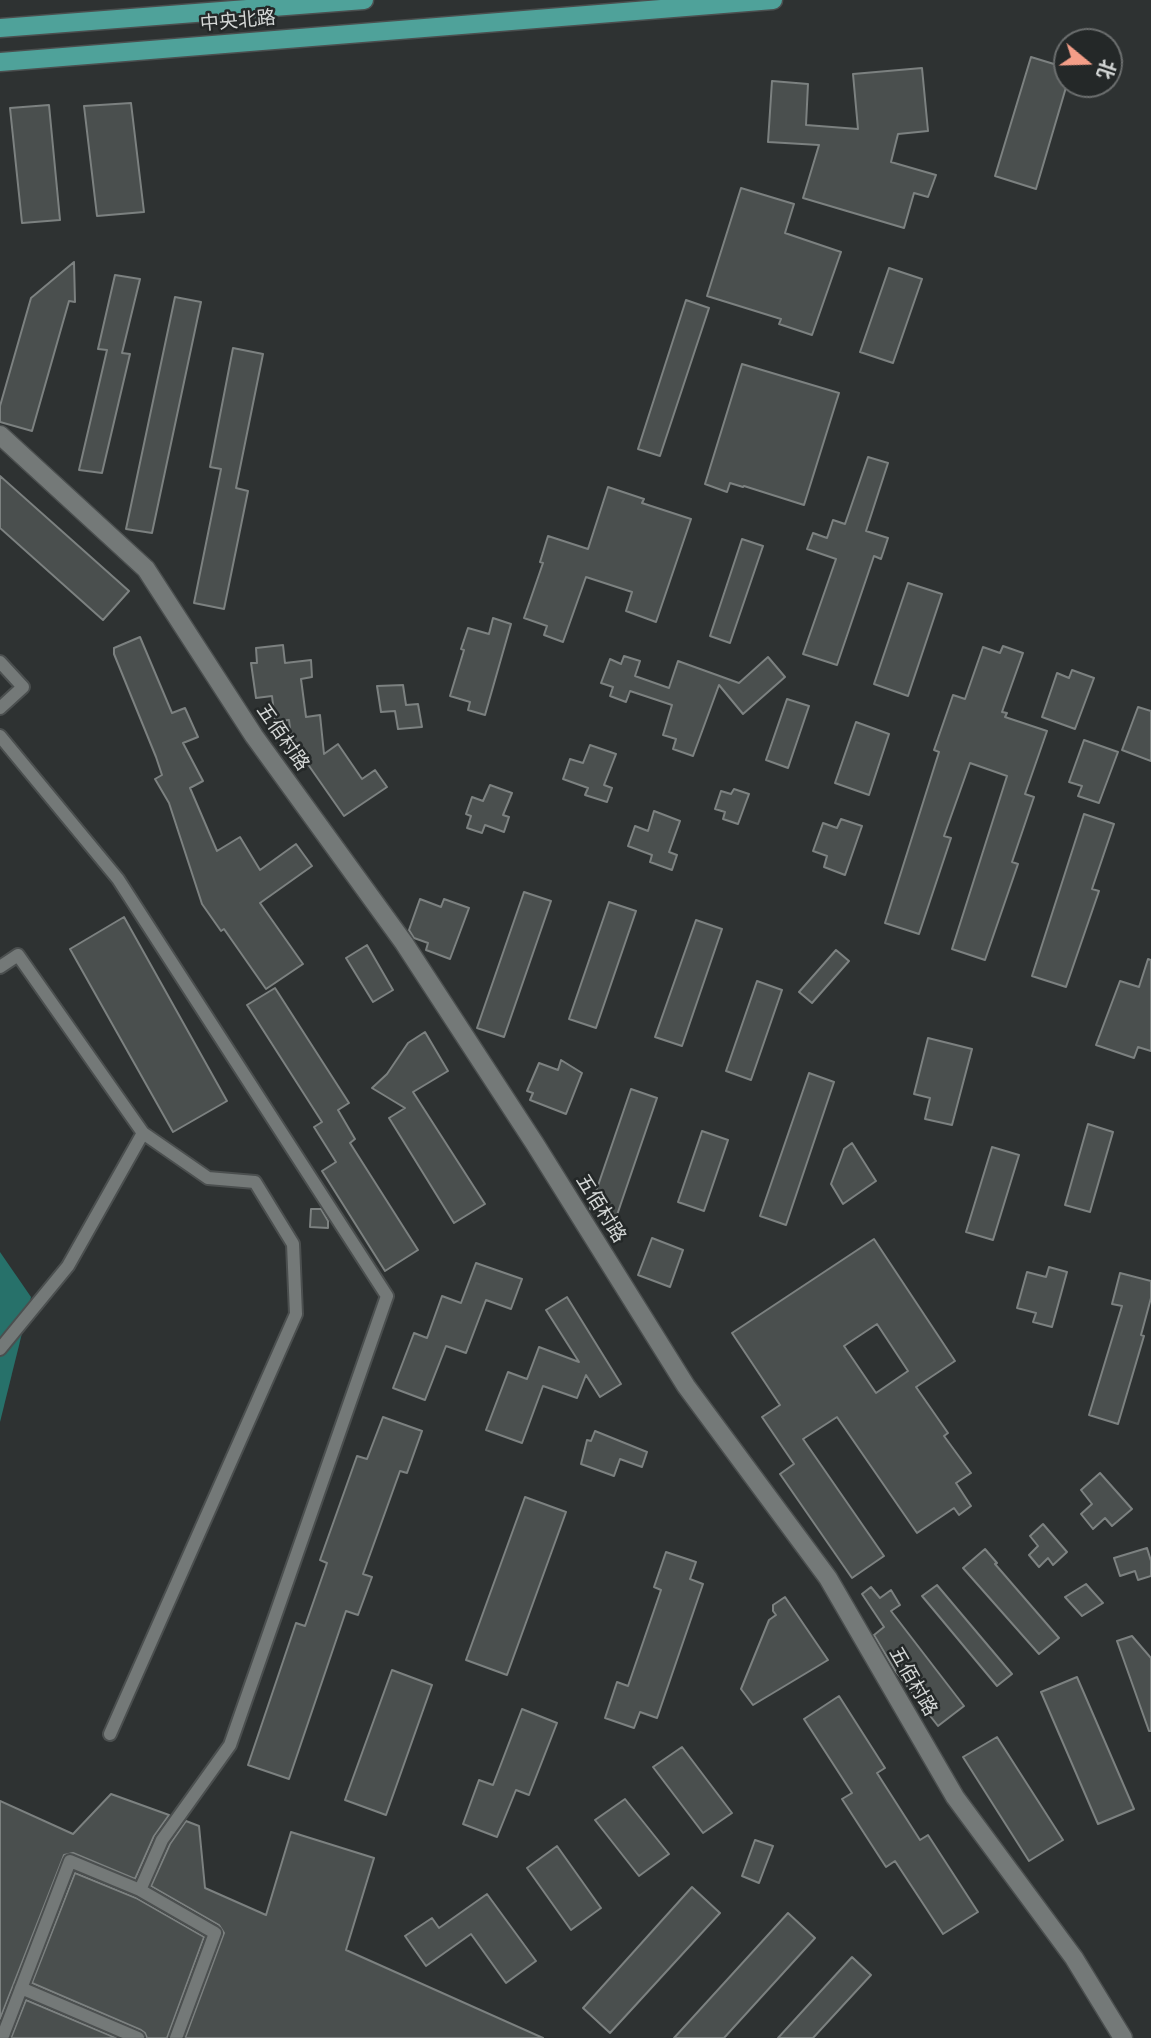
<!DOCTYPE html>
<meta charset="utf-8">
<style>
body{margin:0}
#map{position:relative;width:1151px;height:2038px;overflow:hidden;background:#2e3232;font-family:Poppins,"Noto Sans SC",sans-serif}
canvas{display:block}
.north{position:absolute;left:1053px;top:28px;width:70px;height:70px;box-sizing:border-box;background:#242828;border:2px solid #6b6e6e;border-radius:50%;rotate:109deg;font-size:19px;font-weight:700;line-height:28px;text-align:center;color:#d5d8d7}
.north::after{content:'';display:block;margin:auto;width:24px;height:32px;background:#f49e88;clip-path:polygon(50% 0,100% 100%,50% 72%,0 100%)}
</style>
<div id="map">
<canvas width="1151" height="2038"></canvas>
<div class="north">北</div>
</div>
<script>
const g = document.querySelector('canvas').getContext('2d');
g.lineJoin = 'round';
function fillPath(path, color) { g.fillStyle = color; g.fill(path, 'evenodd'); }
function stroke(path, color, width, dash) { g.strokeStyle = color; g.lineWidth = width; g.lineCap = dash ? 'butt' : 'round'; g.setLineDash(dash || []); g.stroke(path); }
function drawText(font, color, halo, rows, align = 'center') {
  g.font = font + ' Poppins,"Noto Sans SC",sans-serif'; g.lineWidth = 5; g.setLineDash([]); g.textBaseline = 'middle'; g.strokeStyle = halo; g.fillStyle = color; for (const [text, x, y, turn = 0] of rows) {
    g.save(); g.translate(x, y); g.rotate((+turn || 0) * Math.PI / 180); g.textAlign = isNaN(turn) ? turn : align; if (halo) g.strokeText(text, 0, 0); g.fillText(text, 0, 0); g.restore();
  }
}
const forest = new Path2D(`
 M 0,1252 L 31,1297 L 0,1422 Z`);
const building = new Path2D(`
 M 1031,57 L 1067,68 L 1067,84 L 1036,189 L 995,176 Z
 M 922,68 L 928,131 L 898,134 L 891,162 L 936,175 L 928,197 L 914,193 L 904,228 L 803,198 L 819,145 L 768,142 L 772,81 L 808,84 L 806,125 L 858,129 L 853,74 Z
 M 131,103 L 144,212 L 97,216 L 84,106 Z
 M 49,105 L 60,220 L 22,223 L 10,108 Z
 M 741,188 L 794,204 L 785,233 L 841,252 L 812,335 L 779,324 L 781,319 L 707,296 Z
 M 74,262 L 75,302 L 69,301 L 32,431 L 0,422 L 0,406 L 31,298 Z
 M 889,268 L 922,279 L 893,363 L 860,352 Z
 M 115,275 L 140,279 L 122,353 L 130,354 L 102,473 L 79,470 L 107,350 L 98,349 Z
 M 175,297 L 201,302 L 152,533 L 126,529 Z
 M 686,300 L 709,308 L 660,456 L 638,449 Z
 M 233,348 L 263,354 L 236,488 L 248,491 L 224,609 L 194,603 L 221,469 L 210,467 Z
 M 742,364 L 839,393 L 804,505 L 744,486 L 743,487 L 730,483 L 727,492 L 705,484 Z
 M 868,457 L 888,463 L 866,531 L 888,538 L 881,559 L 874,556 L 837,665 L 803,654 L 836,559 L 807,549 L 813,533 L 827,538 L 833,520 L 845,524 Z
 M 0,476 L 129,591 L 103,620 L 0,528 Z
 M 608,487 L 644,499 L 642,503 L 691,519 L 656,622 L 626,611 L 632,592 L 586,577 L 563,642 L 544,635 L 547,626 L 524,618 L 543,563 L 540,562 L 548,536 L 588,549 Z
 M 742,539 L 763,546 L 730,643 L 710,636 Z
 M 908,583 L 942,594 L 908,696 L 874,684 Z
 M 493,618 L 511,624 L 485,715 L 468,710 L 470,702 L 450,696 L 464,650 L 461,649 L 468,628 L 489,634 Z
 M 140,637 L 172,713 L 185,708 L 198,737 L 183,743 L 203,781 L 190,788 L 217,851 L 240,837 L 260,870 L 296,844 L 312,866 L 260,903 L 303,964 L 266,989 L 224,929 L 221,931 L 202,904 L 169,803 L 155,779 L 162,775 L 156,757 L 114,654 L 114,648 Z
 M 283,645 L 285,663 L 311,660 L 312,677 L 301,679 L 306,717 L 320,715 L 324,754 L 338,744 L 362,779 L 375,770 L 387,787 L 344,816 L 300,753 L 293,754 L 289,720 L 275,721 L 272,696 L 256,698 L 251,663 L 257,663 L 256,648 Z
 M 1003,646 L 1023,653 L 1002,712 L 1007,713 L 1005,717 L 1047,731 L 1025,794 L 1034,797 L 1012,862 L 1018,864 L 985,960 L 952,949 L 1007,776 L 970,763 L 944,836 L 951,838 L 919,934 L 885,923 L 939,752 L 934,750 L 953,695 L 965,699 L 983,647 L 1000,653 Z
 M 624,656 L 640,661 L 635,676 L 669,688 L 678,661 L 739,683 L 768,657 L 785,677 L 743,714 L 719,685 L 693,756 L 673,749 L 676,739 L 663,735 L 672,705 L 630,691 L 626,702 L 610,696 L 613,687 L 601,683 L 610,659 L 621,664 Z
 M 1072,670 L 1094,678 L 1075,729 L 1042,717 L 1057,673 L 1069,678 Z
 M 403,685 L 406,705 L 418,704 L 422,727 L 398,729 L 395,711 L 381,712 L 377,686 Z
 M 787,699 L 809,706 L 788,768 L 766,760 Z
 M 1138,707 L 1151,711 L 1151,761 L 1122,750 Z
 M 856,722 L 889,734 L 869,795 L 835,783 Z
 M 1084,740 L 1118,752 L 1099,803 L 1078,796 L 1082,786 L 1069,782 Z
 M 590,745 L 616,754 L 604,785 L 612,788 L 607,802 L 585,795 L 588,788 L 563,779 L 570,759 L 583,763 Z
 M 490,785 L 512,793 L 503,815 L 509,817 L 504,832 L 485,825 L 482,833 L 467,828 L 471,816 L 466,814 L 472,797 L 483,801 Z
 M 734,789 L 749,794 L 738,824 L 723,819 L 725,812 L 715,809 L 721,791 L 731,794 Z
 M 654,811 L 680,821 L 669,852 L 677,855 L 672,870 L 650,862 L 652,855 L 628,846 L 635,826 L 648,831 Z
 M 1084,814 L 1114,824 L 1092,889 L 1099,891 L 1066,987 L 1032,976 Z
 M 841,819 L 862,826 L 845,875 L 824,867 L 827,856 L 813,851 L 823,823 L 837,828 Z
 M 524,892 L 551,901 L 504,1037 L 477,1028 Z
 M 420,899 L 441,907 L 444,899 L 469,908 L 450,959 L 426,950 L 428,943 L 414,938 L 409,930 Z
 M 609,902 L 636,911 L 596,1028 L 569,1019 Z
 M 124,917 L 227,1101 L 173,1132 L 70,949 Z
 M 696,920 L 722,929 L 682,1046 L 655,1037 Z
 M 367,945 L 393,990 L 373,1002 L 346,958 Z
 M 836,950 L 849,961 L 812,1003 L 799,992 Z
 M 1148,959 L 1151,960 L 1151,1051 L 1138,1047 L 1134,1058 L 1096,1045 L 1120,981 L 1139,987 Z
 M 757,981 L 782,990 L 751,1080 L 726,1071 Z
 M 275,988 L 349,1103 L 338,1110 L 355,1139 L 350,1143 L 418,1250 L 385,1271 L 322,1171 L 336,1162 L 314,1127 L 322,1122 L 247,1005 Z
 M 425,1032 L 448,1071 L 413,1092 L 485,1204 L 454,1223 L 389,1118 L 405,1108 L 372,1088 L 387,1074 L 408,1043 Z
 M 928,1038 L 972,1049 L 952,1125 L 925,1119 L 930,1098 L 914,1094 Z
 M 561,1060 L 582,1073 L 566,1114 L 530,1100 L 533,1093 L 527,1091 L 539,1063 L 558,1070 Z
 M 809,1073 L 834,1082 L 786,1225 L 760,1216 Z
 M 631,1089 L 657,1098 L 616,1218 L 590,1209 Z
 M 1088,1124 L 1113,1132 L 1090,1212 L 1065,1205 Z
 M 702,1131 L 728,1140 L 704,1211 L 678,1202 Z
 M 852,1143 L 876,1181 L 843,1204 L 831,1184 L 844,1149 Z
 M 992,1147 L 1019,1155 L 993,1240 L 966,1232 Z
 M 311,1209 L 321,1209 L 328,1221 L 328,1228 L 310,1227 Z
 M 652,1238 L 683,1250 L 670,1287 L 638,1275 Z
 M 874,1239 L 955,1361 L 916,1387 L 948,1433 L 944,1436 L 971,1473 L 956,1483 L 971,1506 L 959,1515 L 954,1508 L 917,1533 L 837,1417 L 803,1439 L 884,1556 L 852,1578 L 780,1474 L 794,1464 L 762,1417 L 780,1405 L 732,1333 ZM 877,1324 L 908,1371 L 876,1393 L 844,1346 Z
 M 476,1263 L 522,1279 L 511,1309 L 486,1300 L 466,1353 L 446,1346 L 425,1400 L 393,1388 L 414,1333 L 427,1338 L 442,1296 L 461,1303 Z
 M 1049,1267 L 1067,1272 L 1052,1327 L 1033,1322 L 1036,1313 L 1017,1308 L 1027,1272 L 1046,1277 Z
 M 1120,1273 L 1151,1281 L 1151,1298 L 1141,1335 L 1144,1336 L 1118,1424 L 1089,1415 L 1122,1306 L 1112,1304 Z
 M 567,1297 L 621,1384 L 600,1397 L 586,1375 L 577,1398 L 543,1386 L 522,1443 L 486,1430 L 508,1372 L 527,1379 L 539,1347 L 579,1362 L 546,1310 Z
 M 383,1417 L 422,1431 L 407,1473 L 400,1471 L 363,1574 L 372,1577 L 358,1615 L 346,1611 L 289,1779 L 248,1765 L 296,1623 L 305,1626 L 327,1563 L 320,1560 L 357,1456 L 367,1459 Z
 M 595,1431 L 647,1452 L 642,1467 L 620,1459 L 614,1476 L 581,1464 L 587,1440 L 591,1441 Z
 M 1100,1473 L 1132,1509 L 1112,1526 L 1105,1518 L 1093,1529 L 1081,1514 L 1092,1504 L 1081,1490 Z
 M 525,1497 L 566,1512 L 507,1675 L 466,1660 Z
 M 1043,1524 L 1067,1552 L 1053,1565 L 1048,1558 L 1039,1567 L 1029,1555 L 1038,1546 L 1030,1536 Z
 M 1147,1548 L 1151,1561 L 1151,1576 L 1138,1580 L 1135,1571 L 1120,1576 L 1114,1558 Z
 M 985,1549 L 997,1563 L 995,1564 L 1059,1638 L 1039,1654 L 963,1568 Z
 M 666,1552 L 696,1562 L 690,1579 L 703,1584 L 657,1718 L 640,1712 L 634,1728 L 605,1718 L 617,1682 L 628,1686 L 661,1590 L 654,1587 Z
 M 1086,1584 L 1103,1603 L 1082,1616 L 1065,1597 Z
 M 937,1585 L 1012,1674 L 997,1686 L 922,1596 Z
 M 871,1587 L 880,1598 L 891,1590 L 900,1605 L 891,1611 L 964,1706 L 938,1726 L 896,1672 L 874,1635 L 884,1627 L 862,1594 Z
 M 785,1597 L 828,1660 L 753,1705 L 741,1689 L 769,1620 L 776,1615 L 773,1611 L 773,1605 Z
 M 1132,1636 L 1151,1658 L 1151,1731 L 1149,1731 L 1117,1641 Z
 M 392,1670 L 432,1685 L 386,1815 L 345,1800 Z
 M 1077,1677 L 1134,1809 L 1098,1824 L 1041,1692 Z
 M 839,1696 L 885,1768 L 877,1773 L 920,1840 L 928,1835 L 978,1912 L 943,1934 L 895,1861 L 886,1867 L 842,1799 L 852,1793 L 804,1719 Z
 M 522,1709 L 557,1723 L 529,1795 L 516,1790 L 497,1837 L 463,1824 L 479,1780 L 493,1785 Z
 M 997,1737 L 1063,1840 L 1029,1861 L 963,1757 Z
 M 682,1747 L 732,1813 L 703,1833 L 653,1767 Z
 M 111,1794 L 169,1815 L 154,1836 L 135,1879 L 73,1853 L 64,1855 L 0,2019 L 0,1801 L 73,1834 Z
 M 625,1799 L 669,1854 L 639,1876 L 595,1820 Z
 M 186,1821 L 199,1826 L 205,1888 L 266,1915 L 291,1832 L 374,1858 L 346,1950 L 543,2038 L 185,2038 L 224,1933 L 219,1925 L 151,1886 L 170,1844 Z
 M 755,1840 L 773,1846 L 759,1883 L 742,1876 Z
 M 557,1846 L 601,1908 L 571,1930 L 527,1868 Z
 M 75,1873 L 136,1898 L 204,1937 L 167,2038 L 147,2038 L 145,2033 L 141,2030 L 32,1983 Z
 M 692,1887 L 720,1913 L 610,2033 L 583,2008 Z
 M 487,1894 L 536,1961 L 506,1983 L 471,1934 L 426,1966 L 405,1936 L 432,1918 L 439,1928 Z
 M 788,1913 L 815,1938 L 724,2038 L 674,2038 Z
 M 852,1957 L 871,1975 L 813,2038 L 778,2038 Z
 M 26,2000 L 116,2038 L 11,2038 Z`);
const lane = new Path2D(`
 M 0,662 L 23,687 L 0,708
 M 0,736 L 118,879 L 387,1296 L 230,1745 L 162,1840 L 140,1890 L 215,1933 L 176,2038
 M 0,967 L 18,955 L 143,1133 L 208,1178 L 255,1182 L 293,1244 L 296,1314 L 110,1734
 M 0,1349 L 68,1266 L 143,1133
 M 21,1988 L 138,2038
 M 2,2038 L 70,1861 L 140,1890`);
const street = new Path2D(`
 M 0,435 L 146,569 L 254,736 L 404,943 L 535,1144 L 686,1386 L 828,1578 L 955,1797 L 1074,1958 L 1123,2038`);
const primary = new Path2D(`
 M 0,28 L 364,0
 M 0,62 L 773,0`);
const streetNames = [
 ["中央北路",238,22,-5],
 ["五佰村路",282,738,55],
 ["五佰村路",600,1209,58],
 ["五佰村路",912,1682,60]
];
fillPath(forest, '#27716a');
fillPath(building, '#4a4f4e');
stroke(building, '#7c8180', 2);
stroke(lane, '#4b4f4f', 16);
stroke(street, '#4b4f4f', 21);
stroke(primary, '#4b4f4f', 21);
stroke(lane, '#747978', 12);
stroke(street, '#747978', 18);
stroke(primary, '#4fa29a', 18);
drawText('19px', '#d5d8d7', '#242828', streetNames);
</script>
